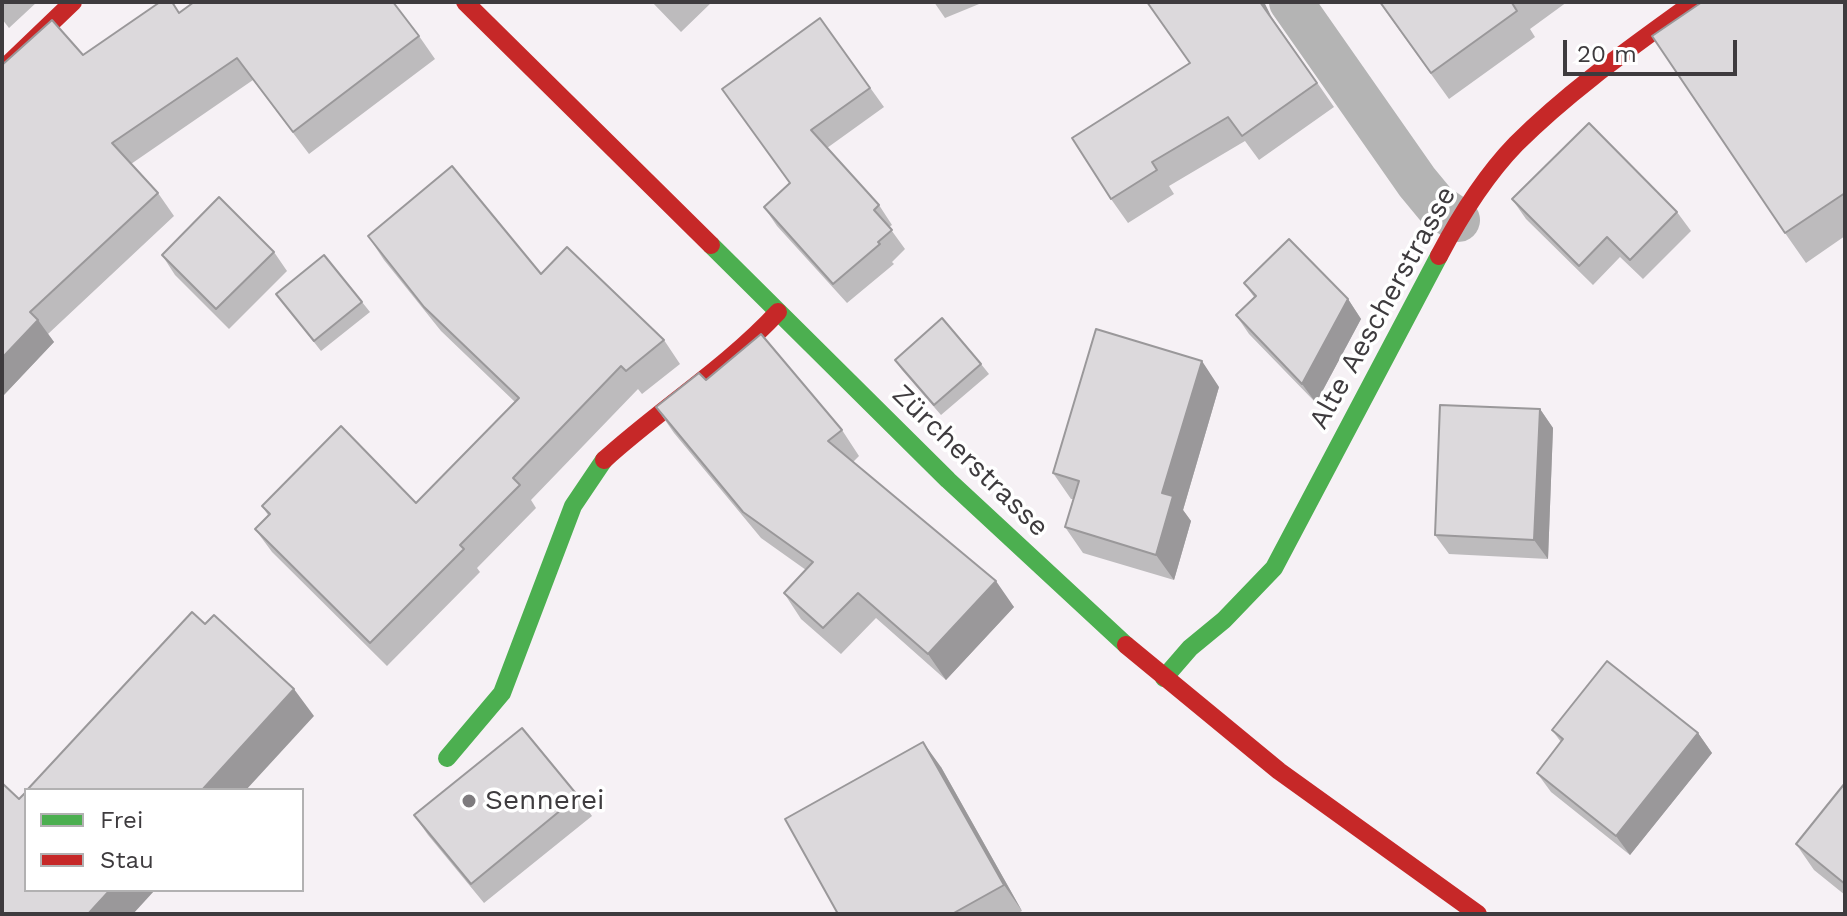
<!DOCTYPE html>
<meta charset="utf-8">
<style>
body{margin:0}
#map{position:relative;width:1847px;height:916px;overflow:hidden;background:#f6f1f5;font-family:"Work Sans",sans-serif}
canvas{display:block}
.frame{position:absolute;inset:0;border:4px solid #3e3b3e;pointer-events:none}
.legend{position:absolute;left:24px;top:788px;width:280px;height:104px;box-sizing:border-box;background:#fff;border:2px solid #b2b1b2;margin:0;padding:10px 14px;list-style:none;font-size:24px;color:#3e3b3e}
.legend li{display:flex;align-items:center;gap:16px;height:40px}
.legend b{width:40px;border:2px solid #b2b1b2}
.scale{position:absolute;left:1563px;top:40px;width:174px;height:36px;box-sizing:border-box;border:4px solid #3e3b3e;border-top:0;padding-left:10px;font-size:24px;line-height:28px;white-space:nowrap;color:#3e3b3e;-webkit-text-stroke:6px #fff;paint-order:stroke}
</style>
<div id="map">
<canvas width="1847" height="916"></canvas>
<div class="frame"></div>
<ul class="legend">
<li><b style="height:10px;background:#4caf50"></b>Frei</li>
<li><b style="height:10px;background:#c62828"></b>Stau</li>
</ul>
<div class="scale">20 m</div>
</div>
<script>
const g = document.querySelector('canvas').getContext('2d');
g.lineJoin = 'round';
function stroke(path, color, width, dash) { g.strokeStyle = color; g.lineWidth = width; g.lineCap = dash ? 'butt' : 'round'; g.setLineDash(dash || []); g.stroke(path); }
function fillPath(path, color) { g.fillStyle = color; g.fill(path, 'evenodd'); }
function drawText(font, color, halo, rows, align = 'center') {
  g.font = font + ' "Work Sans",sans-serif'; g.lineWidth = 7; g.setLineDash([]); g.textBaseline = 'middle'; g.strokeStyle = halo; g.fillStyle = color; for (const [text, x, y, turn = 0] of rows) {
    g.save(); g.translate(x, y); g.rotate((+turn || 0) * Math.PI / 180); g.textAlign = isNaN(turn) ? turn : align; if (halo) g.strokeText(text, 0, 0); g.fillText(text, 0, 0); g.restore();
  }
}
const street = new Path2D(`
 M 1291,2 L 1417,182 L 1436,205 L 1458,220`);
const fast = new Path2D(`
 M 711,245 L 948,480 L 1126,645
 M 1164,678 L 1190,648 L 1224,620 L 1274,568 L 1439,256
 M 447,758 L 502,693 L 573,506 L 604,460`);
const jam = new Path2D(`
 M 465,2 L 711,245
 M 2,70 L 73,2
 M 1439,256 C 1459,218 1486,175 1516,144 C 1570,90 1632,47 1694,2
 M 604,460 C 660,409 726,368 778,312
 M 1126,645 L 1279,771 L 1478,914`);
const wall = new Path2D(`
 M 2,2 L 37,2 L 9,28 L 2,19 Z
 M 652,2 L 712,2 L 681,32 Z
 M 934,2 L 984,2 L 945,18 Z
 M 1147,2 L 1264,2 L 1271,16 L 1334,107 L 1259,160 L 1245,141 L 1169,186 L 1174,194 L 1128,223 L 1111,199 L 1190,63 Z
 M 1379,2 L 1567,2 L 1530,29 L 1535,37 L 1449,99 Z
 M 1845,2 L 1845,236 L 1806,263 L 1785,233 Z
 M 179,13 L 419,36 L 435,59 L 309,154 L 253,80 L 131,164 L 158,193 L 174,216 L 48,334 L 54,342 L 3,396 L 2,395 L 2,65 L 83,55 Z
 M 820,18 L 884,107 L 827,148 L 879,205 L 892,225 L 889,227 L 905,249 L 892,262 L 894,264 L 847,303 L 777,226 L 764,207 L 789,183 Z
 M 1512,199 L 1677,212 L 1691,231 L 1643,279 L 1620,257 L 1593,285 L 1526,219 Z
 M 368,236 L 541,274 L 664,340 L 680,364 L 642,394 L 638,389 L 531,500 L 536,508 L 477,568 L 480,572 L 387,666 L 272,552 L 255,529 L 268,515 L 262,506 L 416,503 L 515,402 L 441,331 L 384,260 Z
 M 274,252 L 287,271 L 229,329 L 175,275 L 162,255 Z
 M 1244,283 L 1348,299 L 1361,319 L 1316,403 L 1249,334 L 1236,315 L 1254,297 Z
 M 276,294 L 362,302 L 370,312 L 321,351 Z
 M 895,360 L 981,364 L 989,374 L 941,415 L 902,370 Z
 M 706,380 L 842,430 L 859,456 L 853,462 L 1014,607 L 946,680 L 876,618 L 841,654 L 801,619 L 784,593 L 806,570 L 761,538 L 674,433 L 656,407 Z
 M 1219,387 L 1183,510 L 1191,521 L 1174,580 L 1083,553 L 1065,527 L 1073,499 L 1071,499 L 1053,473 Z
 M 1540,409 L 1553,428 L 1548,559 L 1449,554 L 1435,535 Z
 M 1552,730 L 1698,733 L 1712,753 L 1630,855 L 1551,792 L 1537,773 L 1561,742 Z
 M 941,767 L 1022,911 L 1016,914 L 838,914 Z
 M 1845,783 L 1845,895 L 1814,870 L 1796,844 Z
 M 578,796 L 592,816 L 484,903 L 428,835 L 414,815 Z`);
const shadedWall = new Path2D(`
 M 1260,2 L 1264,2 L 1271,16 Z
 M 1348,299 L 1361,319 L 1316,403 L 1302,384 Z
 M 38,320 L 54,342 L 3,396 L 2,394 L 2,358 Z
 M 1202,361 L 1219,387 L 1183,510 L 1191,521 L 1174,580 L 1156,555 L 1162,493 Z
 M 1540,409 L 1553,428 L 1548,559 L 1534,540 Z
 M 996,581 L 1014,607 L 946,680 L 928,654 Z
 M 294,689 L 314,716 L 246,790 L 202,790 Z
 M 1698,733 L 1712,753 L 1630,855 L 1616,836 Z
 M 923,742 L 941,767 L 1022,911 L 1004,885 Z
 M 110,890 L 155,890 L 133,914 L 88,914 Z`);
const building = new Path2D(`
 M 160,2 L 172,2 L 179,13 L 194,2 L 393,2 L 419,36 L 293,132 L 237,58 L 112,143 L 158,193 L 30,312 L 38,320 L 2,358 L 2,65 L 52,20 L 83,55 Z
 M 1147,2 L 1260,2 L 1317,83 L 1242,136 L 1228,117 L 1152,162 L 1157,170 L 1111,199 L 1072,138 L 1190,63 Z
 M 1380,2 L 1514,2 L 1512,3 L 1517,11 L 1431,73 Z
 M 1702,2 L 1845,2 L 1845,193 L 1785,233 L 1652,36 Z
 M 820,18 L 870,88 L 811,130 L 879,205 L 874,210 L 892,230 L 878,242 L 880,244 L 833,284 L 764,207 L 790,183 L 722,89 Z
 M 1589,123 L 1677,212 L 1630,260 L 1607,237 L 1579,266 L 1512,199 Z
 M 452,166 L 541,274 L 567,247 L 664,340 L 626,371 L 621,366 L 513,478 L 520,485 L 460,545 L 464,549 L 370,643 L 255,529 L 270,514 L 262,506 L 341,426 L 416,503 L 519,398 L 424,307 L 368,236 Z
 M 219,197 L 274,252 L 216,309 L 162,255 Z
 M 1289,239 L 1348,299 L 1302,384 L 1236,315 L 1256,296 L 1244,283 Z
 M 324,255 L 362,302 L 314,341 L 276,294 Z
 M 942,318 L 981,364 L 934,405 L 895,360 Z
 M 1096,329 L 1202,361 L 1162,493 L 1173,496 L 1156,555 L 1065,527 L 1079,481 L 1053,473 Z
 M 761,334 L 842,430 L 828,441 L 996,581 L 928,654 L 858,593 L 823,628 L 784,593 L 813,562 L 743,512 L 656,407 L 699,373 L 706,380 Z
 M 1440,405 L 1540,409 L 1534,540 L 1435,535 Z
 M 192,612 L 205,624 L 214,615 L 294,689 L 202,790 L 27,790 Z
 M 1607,661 L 1698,733 L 1616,836 L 1537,773 L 1563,739 L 1552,730 Z
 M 522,728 L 578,796 L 471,884 L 414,815 Z
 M 923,742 L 1004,885 L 952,914 L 838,914 L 785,819 Z
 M 2,783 L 19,799 L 26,792 L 26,890 L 110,890 L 88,914 L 2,914 Z
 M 1845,783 L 1845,884 L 1796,844 Z`);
const markers = [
 [469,801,8,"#7e7b7e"]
];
const streetNames = [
 ["Alte Aescherstrasse",1383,308,-61],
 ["Zürcherstrasse",970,461,44]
];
const poiNames = [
 ["Sennerei",485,801]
];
stroke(street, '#b4b4b4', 44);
stroke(fast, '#4caf50', 18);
stroke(jam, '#c62828', 18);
fillPath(wall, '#bdbbbd');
fillPath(shadedWall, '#9a989a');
fillPath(building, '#dcd9dc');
stroke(building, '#9a989a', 2);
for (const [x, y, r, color] of markers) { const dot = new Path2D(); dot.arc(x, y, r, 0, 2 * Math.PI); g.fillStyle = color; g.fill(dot); stroke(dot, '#fff', 3); }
drawText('28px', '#3e3b3e', '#fff', streetNames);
drawText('28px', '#3e3b3e', '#fff', poiNames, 'left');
</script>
